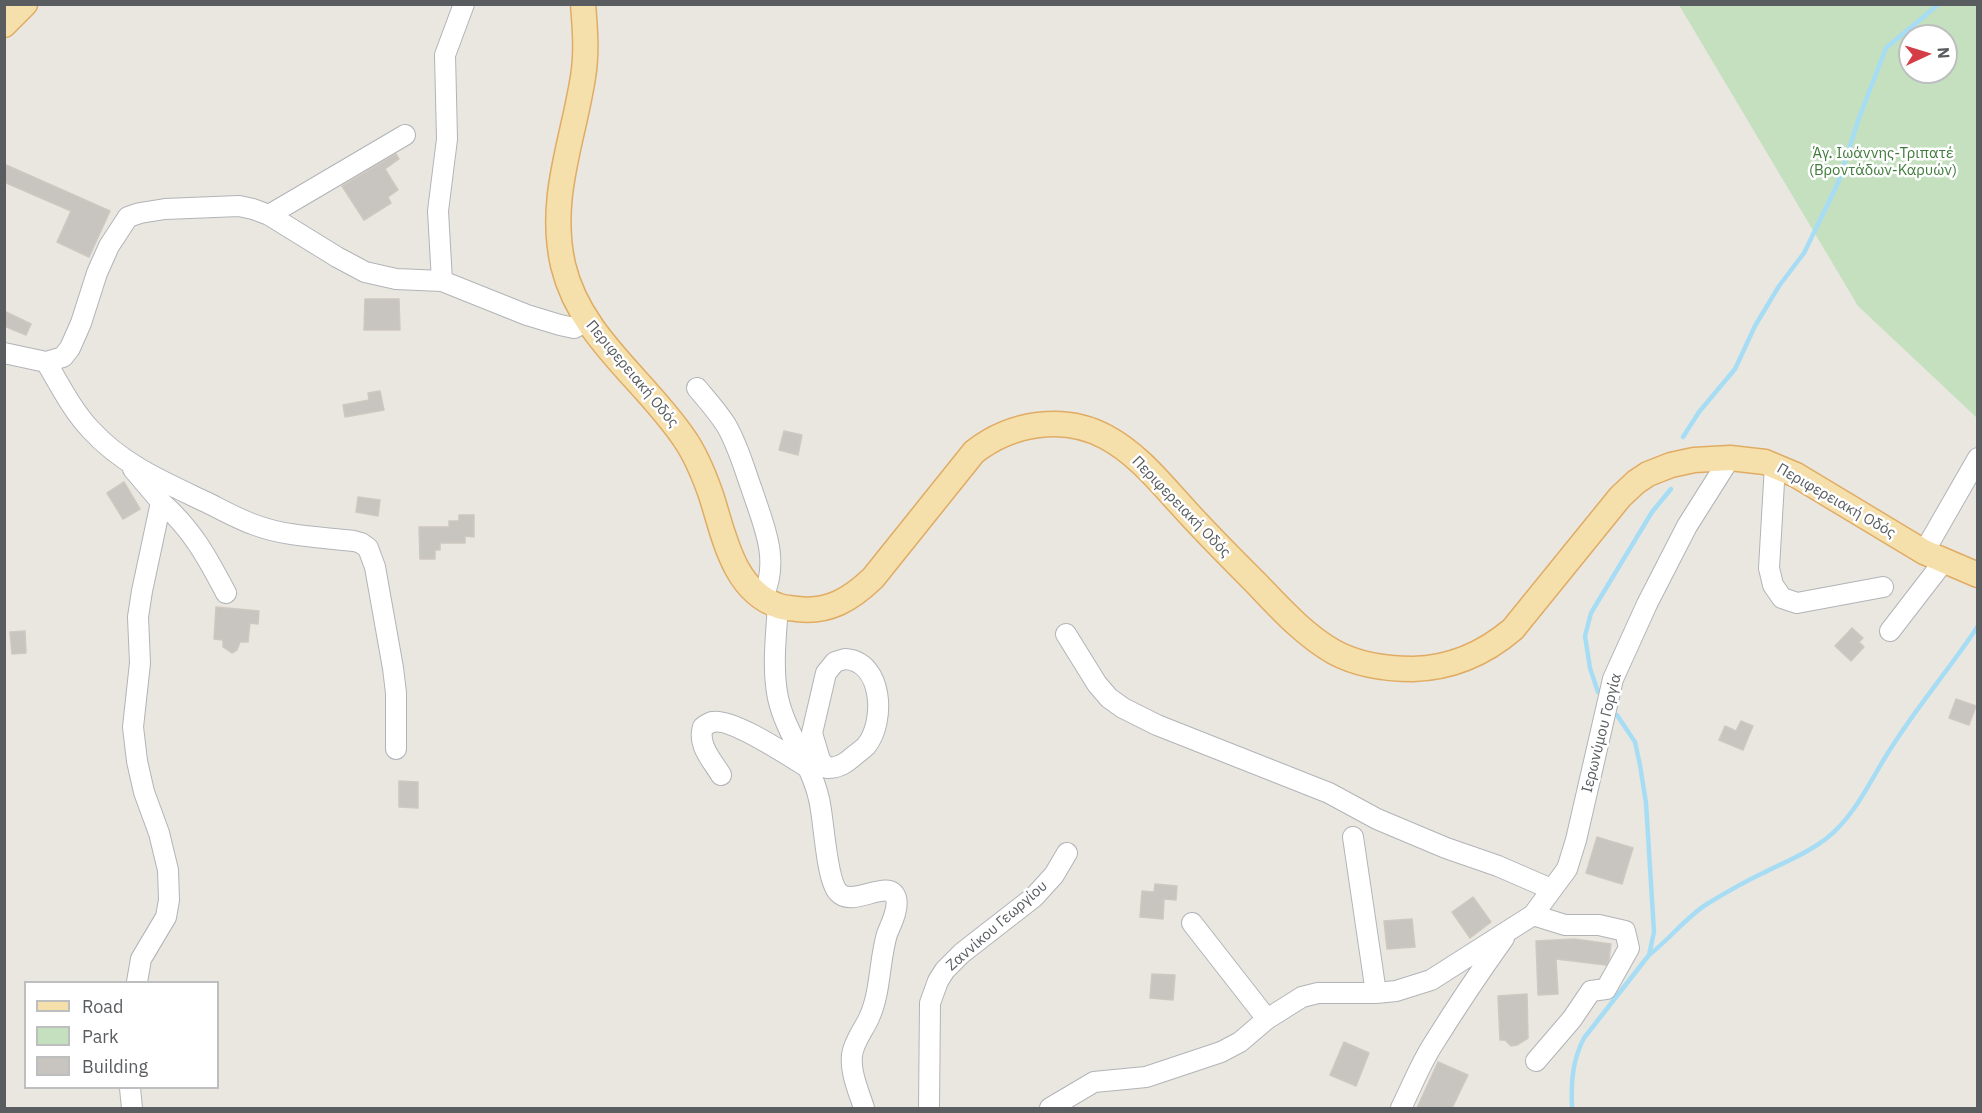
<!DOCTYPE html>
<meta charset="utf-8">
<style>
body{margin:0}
#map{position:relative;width:1982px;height:1113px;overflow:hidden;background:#eae7e1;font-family:"IBM Plex Sans",sans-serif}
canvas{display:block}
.frame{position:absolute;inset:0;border:6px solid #595d60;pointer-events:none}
.legend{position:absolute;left:24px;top:981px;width:195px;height:108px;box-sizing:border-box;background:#fff;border:2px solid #bdbebf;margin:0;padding:8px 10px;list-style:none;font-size:18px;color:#595d60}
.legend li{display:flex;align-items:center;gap:12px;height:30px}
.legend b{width:30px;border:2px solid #bdbebf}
.north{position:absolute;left:1898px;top:24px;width:60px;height:60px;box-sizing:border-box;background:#fff;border:2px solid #bdbebf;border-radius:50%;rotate:86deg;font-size:16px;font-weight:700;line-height:24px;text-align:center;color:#595d60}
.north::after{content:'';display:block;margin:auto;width:21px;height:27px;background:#d43d46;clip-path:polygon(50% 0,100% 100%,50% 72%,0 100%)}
</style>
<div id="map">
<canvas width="1982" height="1113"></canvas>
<div class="frame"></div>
<ul class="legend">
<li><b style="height:8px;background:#f5dfab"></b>Road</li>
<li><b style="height:16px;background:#c4e0bf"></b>Park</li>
<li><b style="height:16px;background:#c8c4c0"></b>Building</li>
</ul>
<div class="north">N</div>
</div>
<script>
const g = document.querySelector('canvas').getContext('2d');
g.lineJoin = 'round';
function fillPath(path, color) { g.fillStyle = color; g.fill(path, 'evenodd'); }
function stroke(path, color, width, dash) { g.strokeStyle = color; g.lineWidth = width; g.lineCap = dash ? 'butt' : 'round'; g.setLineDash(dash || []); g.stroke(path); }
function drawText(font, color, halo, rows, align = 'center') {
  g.font = font + ' "IBM Plex Sans",sans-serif'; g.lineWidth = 5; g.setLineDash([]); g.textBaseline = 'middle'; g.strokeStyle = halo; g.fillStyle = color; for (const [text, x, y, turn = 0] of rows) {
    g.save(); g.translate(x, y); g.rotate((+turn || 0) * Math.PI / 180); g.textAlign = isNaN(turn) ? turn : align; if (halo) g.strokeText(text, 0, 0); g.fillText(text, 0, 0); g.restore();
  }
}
const green = new Path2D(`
 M 1679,5 L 1977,5 L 1977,418 L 1858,306 ZM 1910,36 L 1946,36 L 1946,72 L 1910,72 Z`);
const stream = new Path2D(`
 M 1683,437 L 1699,412 L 1735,369 L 1755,326 L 1779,286 L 1804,253 L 1838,183 L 1859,118 L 1886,48 L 1939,4
 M 1598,692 L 1590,668 L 1585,636 L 1591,613 L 1652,512 L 1671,489
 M 1649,955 C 1670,939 1685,918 1707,904 C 1725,893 1744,882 1763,873 C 1785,862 1808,853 1827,838 C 1857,814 1872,776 1893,745 C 1919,704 1951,667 1978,626
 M 1572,1108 C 1571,1083 1572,1061 1584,1038 L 1649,955 L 1654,932 L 1646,803 L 1640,765 L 1635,742 L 1617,715`);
const building = new Path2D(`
 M 396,154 L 399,159 L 385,169 L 398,190 L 388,197 L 391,203 L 364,220 L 342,186 Z
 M 4,164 L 110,211 L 89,257 L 57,242 L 71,211 L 4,182 Z
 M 365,299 L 399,299 L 400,330 L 364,330 Z
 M 4,311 L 31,324 L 26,335 L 4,326 Z
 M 380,391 L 384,410 L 345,417 L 343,405 L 369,400 L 368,393 Z
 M 784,431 L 802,435 L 798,455 L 779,450 Z
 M 124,482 L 140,509 L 123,519 L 107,493 Z
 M 358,497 L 380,500 L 378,516 L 356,512 Z
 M 459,515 L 474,515 L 474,537 L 465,536 L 465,543 L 440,543 L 440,550 L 435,550 L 435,559 L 420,559 L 419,527 L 449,527 L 449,521 L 459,521 Z
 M 216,607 L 259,611 L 258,624 L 250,623 L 248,642 L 240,642 L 237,650 L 232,653 L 223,647 L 223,640 L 214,639 Z
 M 1852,628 L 1863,638 L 1859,642 L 1864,647 L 1851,661 L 1835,646 Z
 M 25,631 L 26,653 L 12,654 L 10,632 Z
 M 1956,699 L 1976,706 L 1969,725 L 1949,718 Z
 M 1741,721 L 1753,726 L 1743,750 L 1719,740 L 1725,726 L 1736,731 Z
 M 399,781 L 418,782 L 418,808 L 399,807 Z
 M 1597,837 L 1633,848 L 1622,884 L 1586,873 Z
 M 1155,884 L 1177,886 L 1176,900 L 1164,899 L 1163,919 L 1140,917 L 1142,891 L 1154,892 Z
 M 1473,897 L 1491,922 L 1470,938 L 1452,912 Z
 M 1412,919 L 1415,947 L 1387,949 L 1384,921 Z
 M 1574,939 L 1611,944 L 1609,959 L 1606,965 L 1556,959 L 1558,994 L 1538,995 L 1536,941 Z
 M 1152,974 L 1175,975 L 1173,1000 L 1150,998 Z
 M 1527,994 L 1528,1038 L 1517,1045 L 1511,1046 L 1505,1040 L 1500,1040 L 1498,996 Z
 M 1344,1042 L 1369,1053 L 1356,1086 L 1330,1075 Z
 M 1438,1062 L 1468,1075 L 1452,1108 L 1417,1108 Z`);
const minor = new Path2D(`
 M 269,215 L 405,135
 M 442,281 L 438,211 L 447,139 L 445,55 L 464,4
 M 4,353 L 46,362 C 60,385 72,410 91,430 C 123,465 164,482 206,502 C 222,510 238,519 255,525 C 287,537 322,537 354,541 L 361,543 L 368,548 L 375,567 L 393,668 L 396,693 L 396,749
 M 46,362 L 63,357 L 70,348 L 81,323 L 97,273 L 109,246 L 128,217 L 140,213 L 165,209 L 239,206 L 253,209 L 269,215 L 337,257 L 365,272 L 396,279 L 442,281 L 527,315 L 560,325 L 574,328 L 587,321
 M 697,388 C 707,400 718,412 726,425 C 738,445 744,468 752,490 C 764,526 780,560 763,597
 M 1775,465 L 1769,568 L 1773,585 L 1782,598 L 1797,603 L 1883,587
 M 133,469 L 161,502 L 142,591 L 138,617 L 140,663 L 133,727 L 137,761 L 144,792 L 159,833 L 168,870 L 169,900 L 166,917 L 141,959 L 137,982
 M 161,502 C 192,529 207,557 226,593
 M 1924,552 L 1978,458
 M 778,606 C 776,635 772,669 778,698 C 786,734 811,763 819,799 C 824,819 826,879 838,892 C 852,909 889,877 896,898 C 899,909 891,924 887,934 C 879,961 881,992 869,1018 C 863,1031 854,1041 852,1055 C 850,1073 859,1092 864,1108
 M 1890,631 L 1944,561
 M 1066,634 L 1097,684 L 1109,698 L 1123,708 L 1157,725 L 1329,793 L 1377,819 L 1446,848 L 1498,866 L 1551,889
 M 845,659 C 883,661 886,722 866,746 C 863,749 859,752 855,755 C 846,763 839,768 827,768 L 820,760 L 812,733 L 826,673 L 835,662 Z
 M 721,775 C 712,760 697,745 703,727 C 706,725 709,723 712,722 C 731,717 789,756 807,767
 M 1353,837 L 1376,993
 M 1533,915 L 1565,925 L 1599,925 L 1625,931 L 1629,948 L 1606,989 L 1591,991 L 1572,1019 L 1536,1061
 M 1192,923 L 1267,1019
 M 130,1088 L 132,1108
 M 929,1108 L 930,1003 L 938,981 L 945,970 L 962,953 L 1034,897 L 1054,875 L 1067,853
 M 1050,1108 L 1094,1082 L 1146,1077 L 1221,1052 L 1240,1042 L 1267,1019 L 1302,997 L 1318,993 L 1376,993 L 1396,991 L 1431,980 L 1533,915 L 1567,869 L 1576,840 L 1613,679 L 1647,604 L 1687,526 L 1730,458
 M 1401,1108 C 1411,1088 1420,1065 1432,1046 C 1455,1009 1479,973 1504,938`);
const major = new Path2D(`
 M 583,4 C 585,28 587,53 583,77 C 573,142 548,198 563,265 C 580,337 644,379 684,438 C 696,455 704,475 711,495 C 724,535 733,591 779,606 C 784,608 791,608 797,609 C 829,613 851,599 873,578 L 974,452 C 1011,423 1064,414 1106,437 C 1136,453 1158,480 1180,504 C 1204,531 1230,557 1256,583 C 1279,607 1304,635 1334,652 C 1358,665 1387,669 1413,669 C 1451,668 1485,653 1513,629 L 1620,497 L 1636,482 L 1648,474 L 1671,465 L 1694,460 L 1730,458 L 1765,462 L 1796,475 L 1924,552 L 1978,575
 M 4,25 L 25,4`);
const parkNames = [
 ["Άγ. Ιωάννης-Τριπατέ",1883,154],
 ["(Βροντάδων-Καρυών)",1883,171]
];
const streetNames = [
 ["Περιφερειακή Οδός",632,374,50],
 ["Περιφερειακή Οδός",1836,501,30],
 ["Περιφερειακή Οδός",1181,507,46],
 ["Ιερωνύμου Γοργία",1602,733,-76],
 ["Ζαννίκου Γεωργίου",997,926,-41]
];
fillPath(green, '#c4e0bf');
stroke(stream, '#a7ddf4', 4.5);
fillPath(building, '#c8c4c0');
stroke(building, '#cec8c0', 1.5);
stroke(minor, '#b1b4b7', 22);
stroke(major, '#e0ac64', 27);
stroke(minor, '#fff', 20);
stroke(major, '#f5dfab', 24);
drawText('15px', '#427c3d', '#fff', parkNames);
drawText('15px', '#595d60', '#fff', streetNames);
</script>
